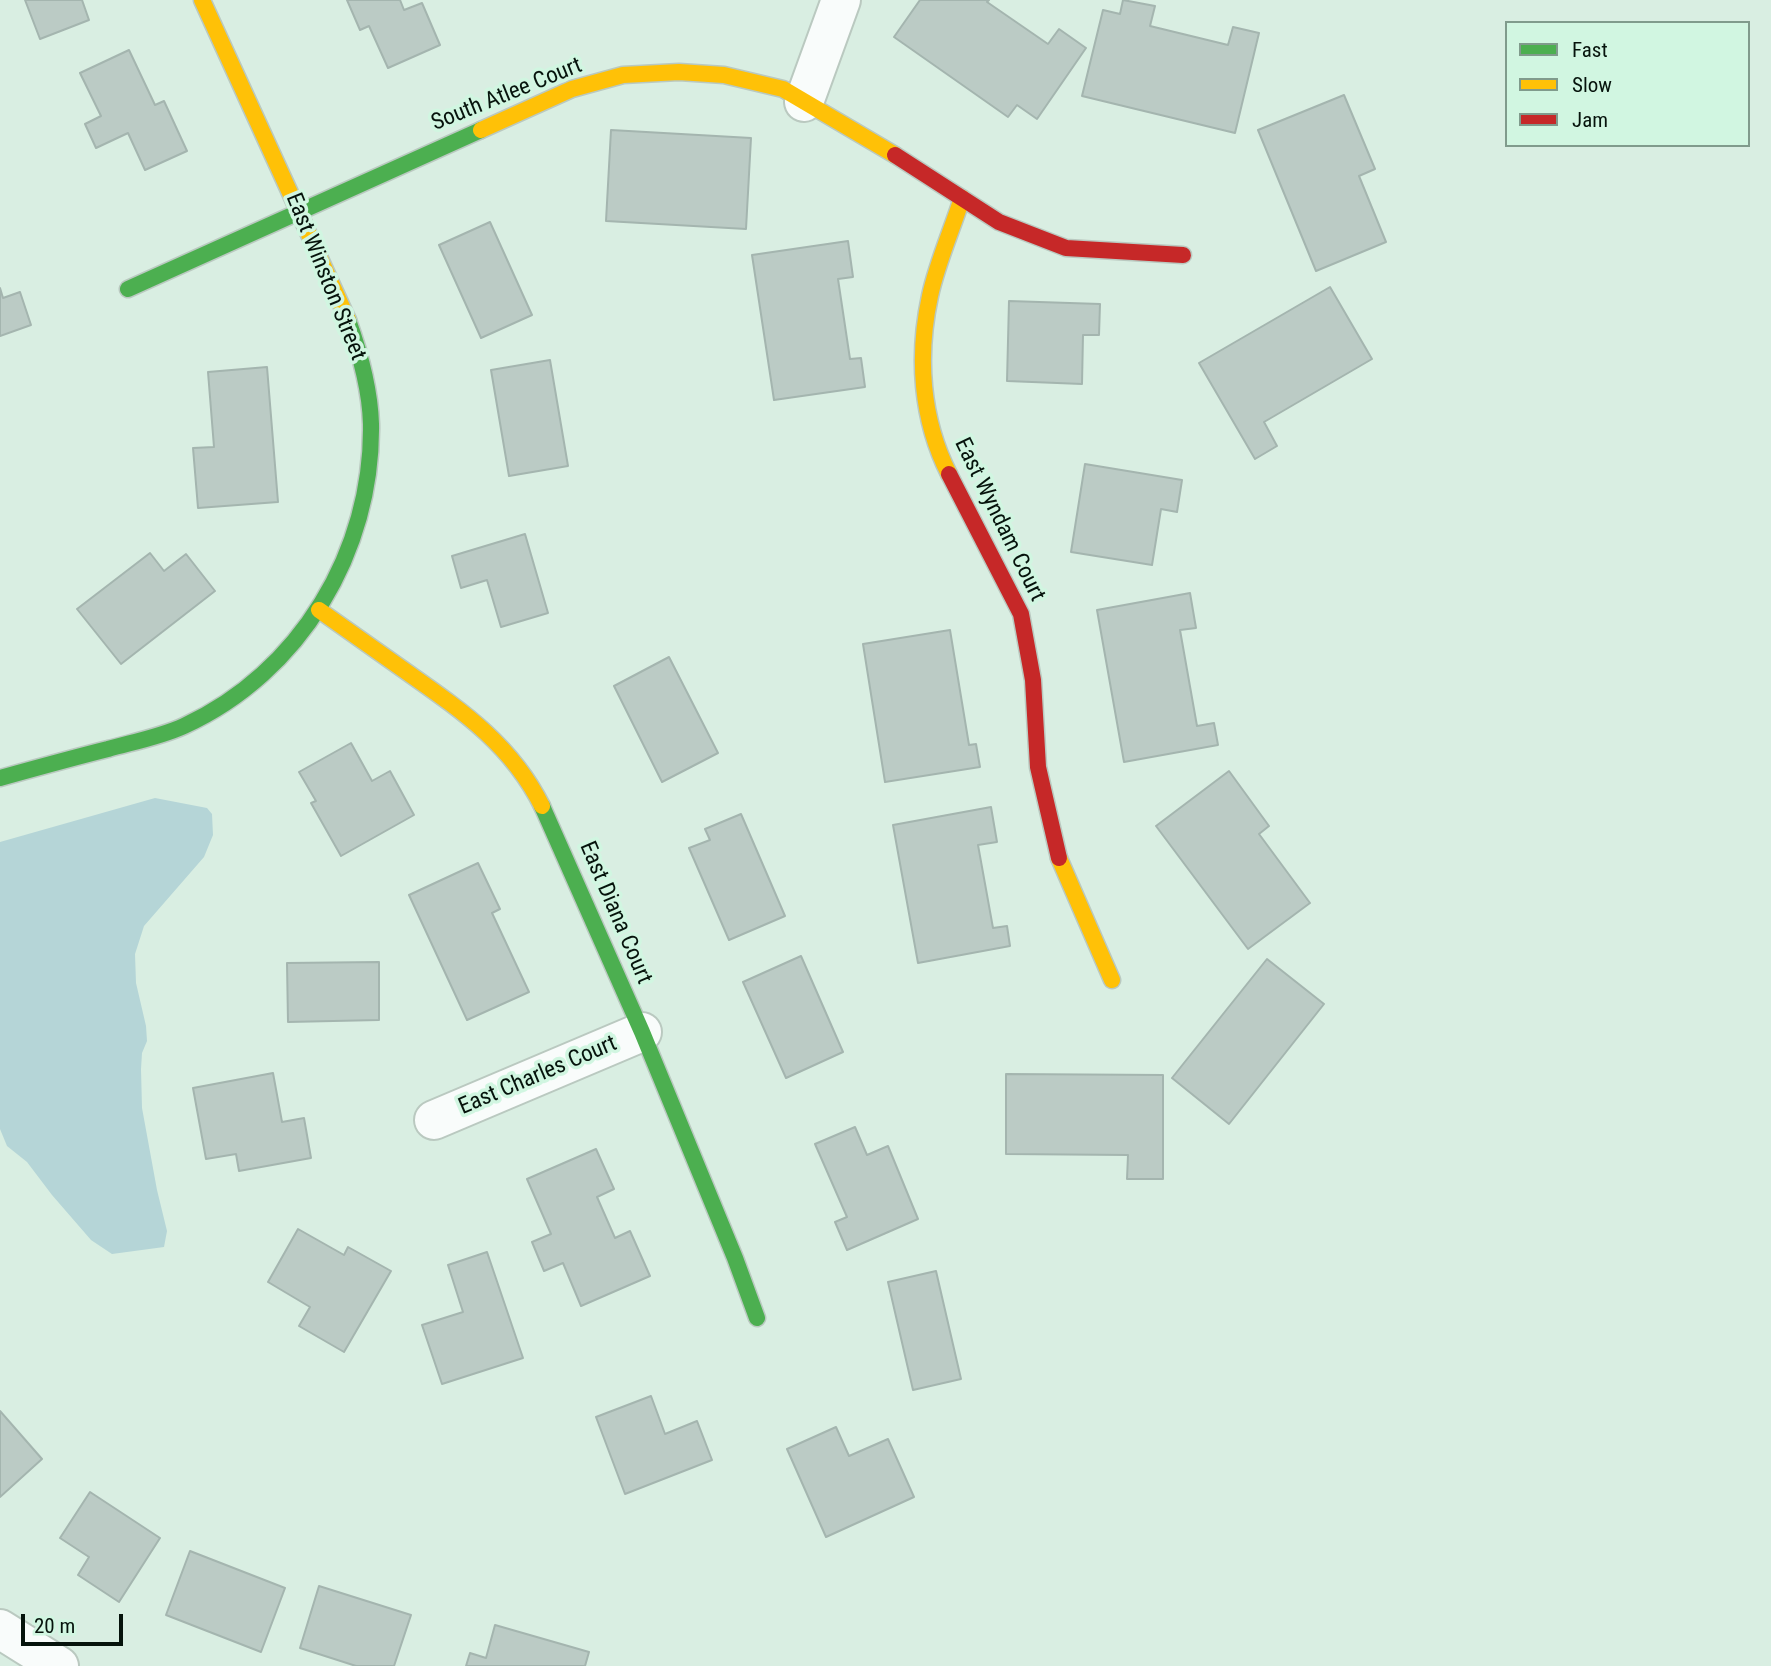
<!DOCTYPE html>
<style>
body{margin:0}
#map{position:relative;width:1771px;height:1666px;overflow:hidden;background:#d9eee2;font-family:"Roboto Condensed",sans-serif}
canvas{display:block}
.legend{position:absolute;left:1505px;top:21px;width:245px;height:126px;box-sizing:border-box;background:#d1f6e1;border:2px solid #809b8c;margin:0;padding:9px 12px;list-style:none;font-size:21px;color:#06130c}
.legend li{display:flex;align-items:center;gap:14px;height:35px}
.legend b{width:35px;border:2px solid #809b8c}
.scale{position:absolute;left:21px;top:1614px;width:102px;height:32px;box-sizing:border-box;border:4px solid #06130c;border-top:0;padding-left:9px;font-size:21px;line-height:24px;white-space:nowrap;color:#06130c;-webkit-text-stroke:5px #d1f6e1;paint-order:stroke}
</style>
<div id="map">
<canvas width="1771" height="1666"></canvas>
<ul class="legend">
<li><b style="height:9px;background:#4caf50"></b>Fast</li>
<li><b style="height:9px;background:#ffc107"></b>Slow</li>
<li><b style="height:9px;background:#c62828"></b>Jam</li>
</ul>
<div class="scale">20 m</div>
</div>
<script>
const g = document.querySelector('canvas').getContext('2d');
g.lineJoin = 'round';
function fillPath(path, color) { g.fillStyle = color; g.fill(path, 'evenodd'); }
function stroke(path, color, width, dash) { g.strokeStyle = color; g.lineWidth = width; g.lineCap = dash ? 'butt' : 'round'; g.setLineDash(dash || []); g.stroke(path); }
function drawText(font, color, halo, rows, align = 'center') {
  g.font = font + ' "Roboto Condensed",sans-serif'; g.lineWidth = 7; g.setLineDash([]); g.textBaseline = 'middle'; g.strokeStyle = halo; g.fillStyle = color; for (const [text, x, y, turn = 0] of rows) {
    g.save(); g.translate(x, y); g.rotate((+turn || 0) * Math.PI / 180); g.textAlign = isNaN(turn) ? turn : align; if (halo) g.strokeText(text, 0, 0); g.fillText(text, 0, 0); g.restore();
  }
}
const water = new Path2D(`
 M 155,798 L 207,808 L 212,814 L 213,835 L 204,857 L 144,926 L 135,954 L 136,983 L 146,1026 L 147,1041 L 142,1053 L 141,1069 L 142,1108 L 157,1190 L 167,1231 L 164,1247 L 112,1254 L 91,1240 L 52,1195 L 27,1162 L 7,1146 L 0,1129 L 0,842 Z`);
const building = new Path2D(`
 M 25,0 L 82,0 L 89,20 L 40,39 Z
 M 347,0 L 400,0 L 404,10 L 422,3 L 440,45 L 388,68 L 369,26 L 360,30 Z
 M 920,0 L 989,0 L 987,2 L 1048,44 L 1059,29 L 1086,48 L 1037,119 L 1017,105 L 1008,117 L 894,37 Z
 M 1123,0 L 1155,6 L 1150,26 L 1228,45 L 1233,27 L 1259,33 L 1235,133 L 1082,96 L 1103,10 L 1120,14 Z
 M 129,50 L 155,105 L 164,101 L 187,151 L 145,170 L 128,133 L 96,148 L 85,124 L 101,116 L 80,73 Z
 M 1344,95 L 1375,169 L 1359,176 L 1386,242 L 1316,271 L 1258,130 Z
 M 611,130 L 751,138 L 746,229 L 606,221 Z
 M 490,222 L 532,315 L 481,338 L 439,245 Z
 M 848,241 L 853,277 L 838,279 L 850,359 L 861,358 L 865,387 L 774,400 L 752,255 Z
 M 1330,287 L 1372,359 L 1264,422 L 1277,446 L 1255,459 L 1199,363 Z
 M 0,288 L 3,298 L 20,292 L 31,325 L 0,336 Z
 M 1009,301 L 1100,304 L 1099,335 L 1083,335 L 1082,384 L 1007,381 Z
 M 550,360 L 568,466 L 509,476 L 491,370 Z
 M 267,367 L 278,502 L 198,508 L 193,448 L 214,447 L 208,372 Z
 M 1085,464 L 1182,480 L 1177,512 L 1161,509 L 1152,565 L 1071,552 Z
 M 525,534 L 548,613 L 501,627 L 487,580 L 461,588 L 452,556 Z
 M 150,553 L 164,571 L 186,554 L 215,591 L 121,664 L 77,609 Z
 M 1190,593 L 1196,628 L 1180,630 L 1197,726 L 1214,723 L 1218,745 L 1124,762 L 1097,610 Z
 M 950,630 L 969,745 L 976,744 L 980,767 L 885,782 L 863,644 Z
 M 669,657 L 718,753 L 662,782 L 614,686 Z
 M 351,743 L 372,781 L 390,771 L 414,815 L 341,856 L 311,803 L 316,801 L 299,772 Z
 M 1229,771 L 1269,826 L 1259,834 L 1310,903 L 1248,949 L 1156,826 Z
 M 991,807 L 997,842 L 978,845 L 993,928 L 1007,926 L 1010,946 L 918,963 L 893,825 Z
 M 741,814 L 785,916 L 729,940 L 689,848 L 710,840 L 705,829 Z
 M 478,863 L 500,909 L 492,913 L 529,992 L 467,1020 L 409,895 Z
 M 801,956 L 843,1052 L 786,1078 L 743,982 Z
 M 1267,959 L 1324,1004 L 1229,1124 L 1172,1078 Z
 M 379,962 L 379,1020 L 288,1022 L 287,963 Z
 M 273,1073 L 282,1122 L 304,1118 L 311,1158 L 239,1171 L 236,1154 L 206,1159 L 193,1088 Z
 M 1006,1074 L 1163,1075 L 1163,1179 L 1127,1179 L 1128,1155 L 1006,1154 Z
 M 855,1127 L 867,1155 L 888,1146 L 918,1219 L 847,1250 L 835,1222 L 847,1217 L 815,1144 Z
 M 596,1149 L 614,1189 L 597,1197 L 615,1238 L 630,1231 L 650,1276 L 581,1306 L 563,1263 L 544,1271 L 532,1242 L 551,1234 L 527,1179 Z
 M 298,1229 L 344,1255 L 348,1247 L 391,1271 L 344,1352 L 299,1326 L 310,1307 L 268,1282 Z
 M 487,1252 L 523,1358 L 442,1384 L 422,1325 L 463,1312 L 448,1265 Z
 M 936,1271 L 961,1379 L 913,1390 L 888,1282 Z
 M 651,1396 L 665,1434 L 697,1421 L 712,1460 L 625,1494 L 596,1417 Z
 M 0,1411 L 42,1459 L 0,1497 Z
 M 836,1427 L 849,1456 L 888,1439 L 914,1497 L 826,1537 L 787,1449 Z
 M 90,1492 L 160,1538 L 119,1602 L 78,1575 L 89,1557 L 60,1538 Z
 M 190,1551 L 285,1588 L 261,1652 L 166,1615 Z
 M 319,1586 L 411,1615 L 394,1666 L 356,1666 L 300,1648 Z
 M 495,1625 L 589,1652 L 585,1666 L 466,1666 L 470,1653 L 486,1658 Z`);
const street = new Path2D(`
 M 804,102 L 841,0
 M 434,1120 L 642,1032
 M 0,1629 L 59,1666`);
const fast = new Path2D(`
 M 128,289 L 481,130
 M 0,778 C 36,768 72,758 108,749 C 133,742 160,737 184,726 C 300,673 373,551 371,424 C 370,389 360,353 348,320
 M 542,806 L 642,1032 L 735,1258 L 757,1318`);
const slow = new Path2D(`
 M 202,0 L 348,320
 M 481,130 L 572,89 L 623,75 L 679,72 L 724,75 L 783,89 L 895,155
 M 949,474 C 921,419 917,356 930,296 C 937,263 952,230 962,198
 M 319,610 C 350,632 380,653 411,675 C 465,713 512,746 542,806
 M 1059,858 L 1112,980`);
const jam = new Path2D(`
 M 895,155 L 999,222 L 1066,248 L 1183,255
 M 949,474 L 1021,614 L 1033,680 L 1038,767 L 1059,858`);
const streetNames = [
 ["South Atlee Court",507,95,-22],
 ["East Winston Street",325,277,68],
 ["East Wyndam Court",999,520,64],
 ["East Diana Court",615,913,67],
 ["East Charles Court",538,1076,-23]
];
fillPath(water, '#b5d5d7');
fillPath(building, '#bbcbc5');
stroke(building, '#a4b5af', 2);
stroke(street, '#bac9c0', 42);
stroke(fast, '#bac9c0', 19);
stroke(slow, '#bac9c0', 19);
stroke(jam, '#bac9c0', 19);
stroke(street, '#f9fcfb', 38);
stroke(fast, '#4caf50', 16);
stroke(slow, '#ffc107', 16);
stroke(jam, '#c62828', 16);
drawText('23px', '#06130c', '#d1f6e1', streetNames);
</script>
